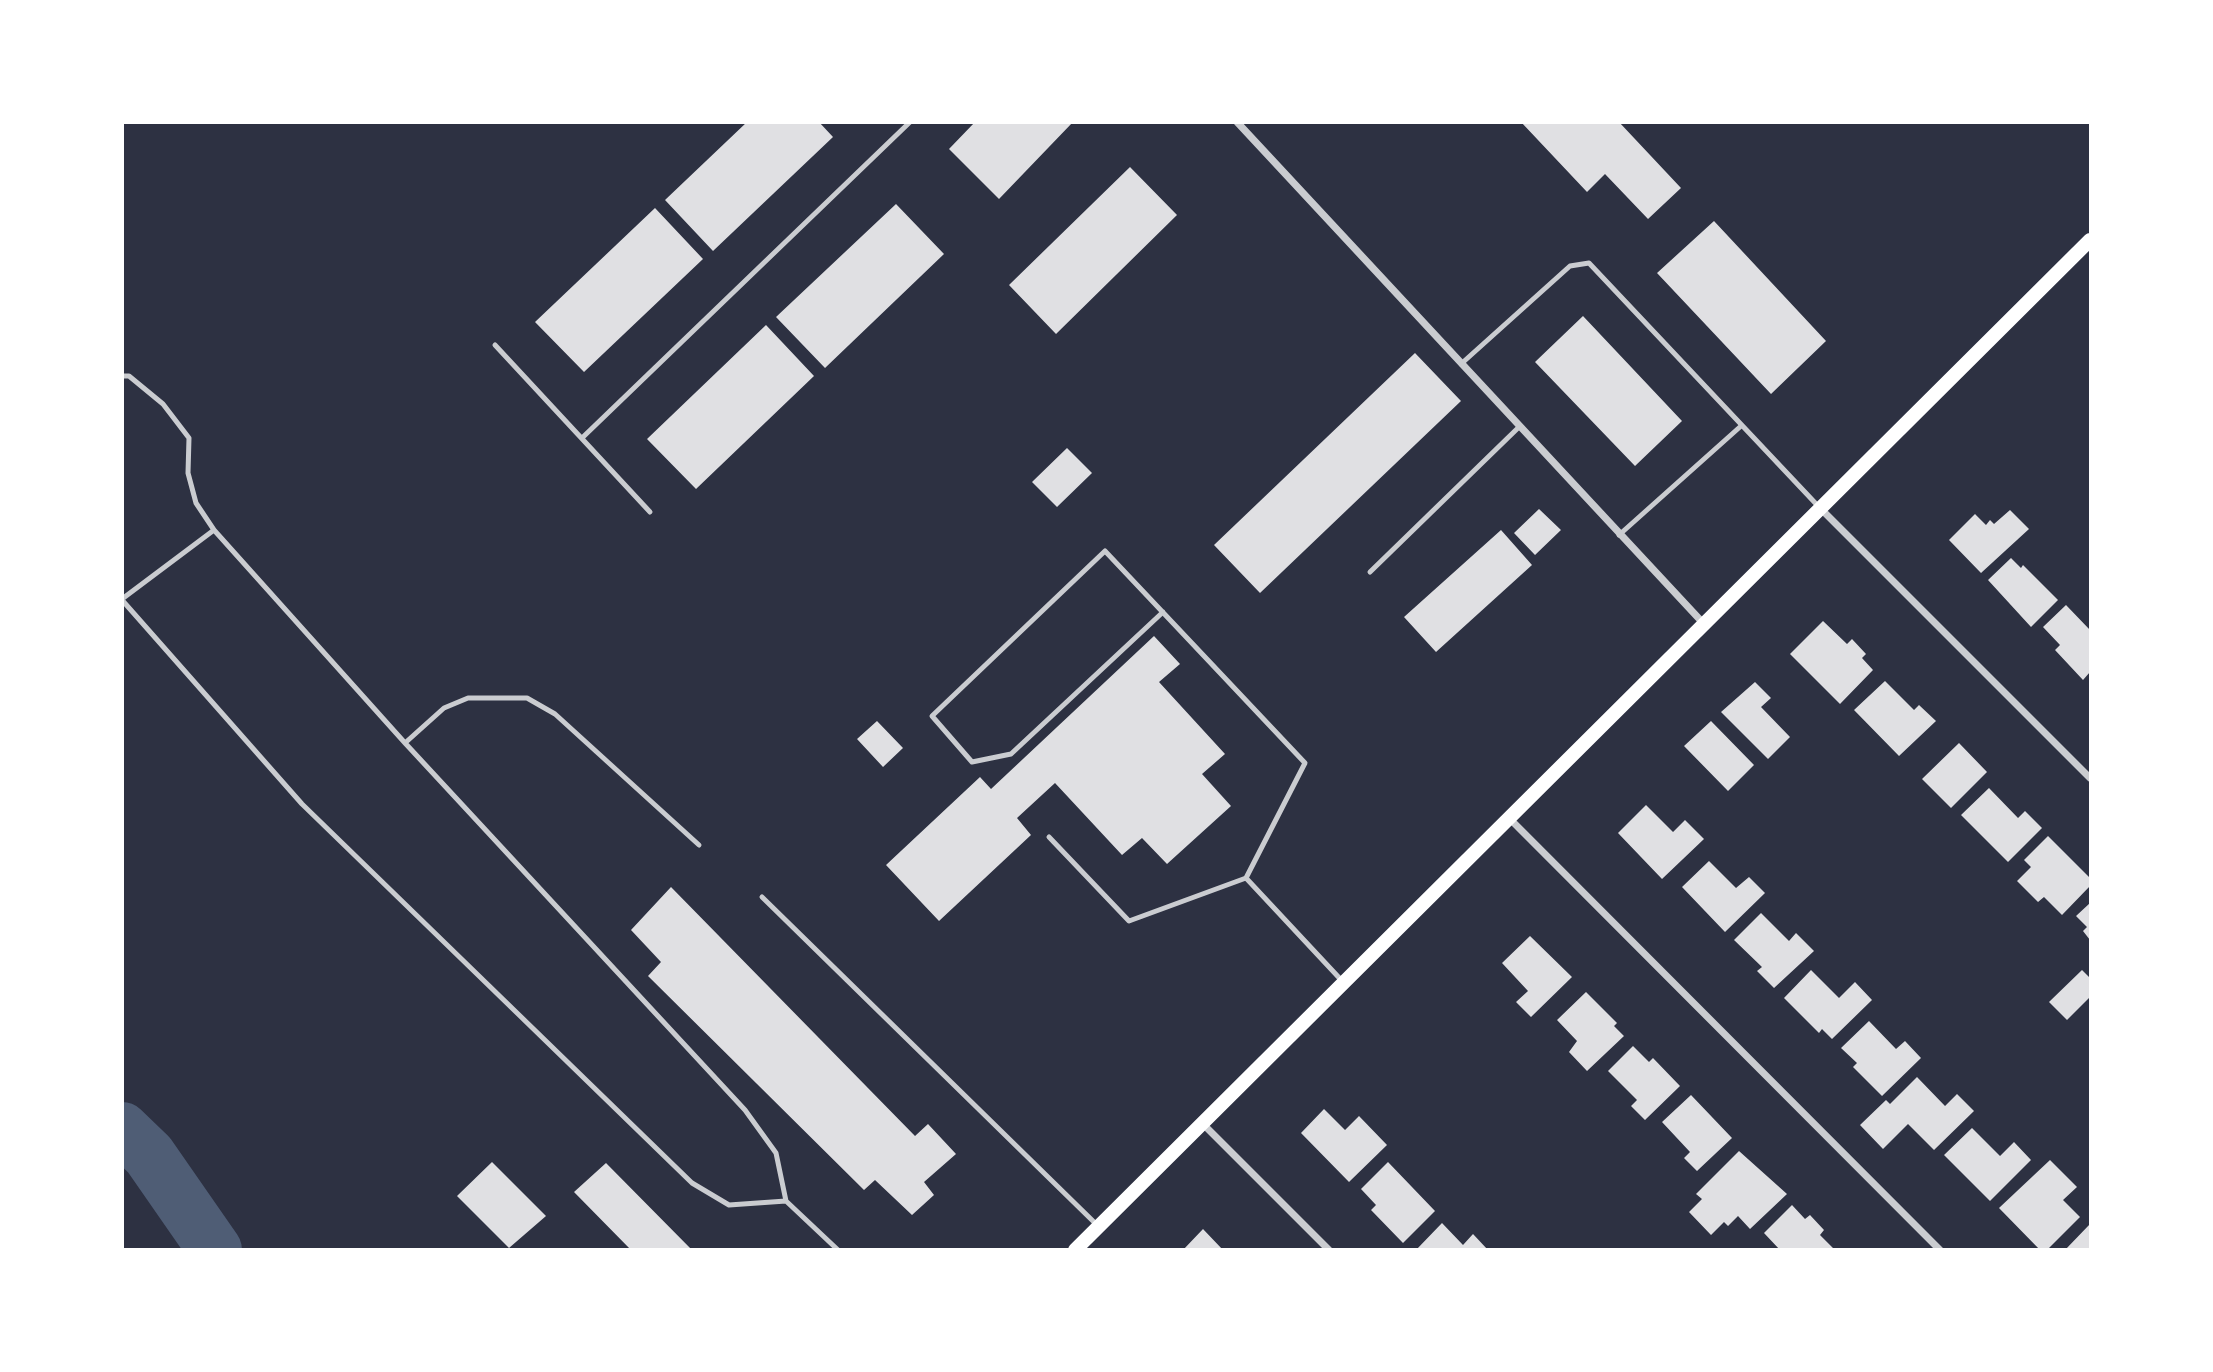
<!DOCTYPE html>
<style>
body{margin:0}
#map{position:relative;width:2213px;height:1372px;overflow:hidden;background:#2d3142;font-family:Manrope,sans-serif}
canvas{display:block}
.frame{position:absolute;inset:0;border:124px solid #fff;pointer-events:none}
</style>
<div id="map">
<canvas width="2213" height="1372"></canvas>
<div class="frame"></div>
</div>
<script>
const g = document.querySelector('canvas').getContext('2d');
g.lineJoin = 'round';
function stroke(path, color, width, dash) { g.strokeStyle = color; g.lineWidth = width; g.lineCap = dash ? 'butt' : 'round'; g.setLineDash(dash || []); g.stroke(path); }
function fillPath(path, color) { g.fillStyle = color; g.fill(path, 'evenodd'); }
const river = new Path2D(`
 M 122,1129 L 149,1155 L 215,1250`);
const building = new Path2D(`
 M 747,122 L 819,122 L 833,137 L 713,251 L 665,200 Z
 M 975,122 L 1073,122 L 999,199 L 949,149 Z
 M 1521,122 L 1619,122 L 1681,188 L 1648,219 L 1605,174 L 1587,192 Z
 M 1130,167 L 1177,215 L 1056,334 L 1009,285 Z
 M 896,204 L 944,254 L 825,368 L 776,317 Z
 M 655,208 L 703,259 L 584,372 L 535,322 Z
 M 1714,221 L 1826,341 L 1771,394 L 1657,273 Z
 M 1583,316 L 1682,421 L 1635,466 L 1535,362 Z
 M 766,325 L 814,376 L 696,489 L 647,439 Z
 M 1415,353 L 1461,401 L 1260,593 L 1214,545 Z
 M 1067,448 L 1092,473 L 1057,507 L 1032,482 Z
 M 1539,509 L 1561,530 L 1535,555 L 1514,533 Z
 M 2010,510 L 2029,529 L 1981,573 L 1949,540 L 1975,514 L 1986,525 L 1990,520 L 1994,524 Z
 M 1501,530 L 1532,565 L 1436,652 L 1404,617 Z
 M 2011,558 L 2021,568 L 2023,565 L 2058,600 L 2031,627 L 1988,580 Z
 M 2066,605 L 2090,630 L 2090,672 L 2083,680 L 2055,650 L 2060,645 L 2043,627 Z
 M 1823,621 L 1847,644 L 1852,639 L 1866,654 L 1862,658 L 1873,670 L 1840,704 L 1790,654 Z
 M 1154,636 L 1180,664 L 1159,682 L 1225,754 L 1202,774 L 1231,806 L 1167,864 L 1142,838 L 1122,855 L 1055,783 L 1017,818 L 1031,835 L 939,921 L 886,865 L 980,777 L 991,789 Z
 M 1885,681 L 1914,710 L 1919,705 L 1936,721 L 1899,756 L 1854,710 Z
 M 1755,682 L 1771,698 L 1761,707 L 1790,737 L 1768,759 L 1721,712 Z
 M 877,721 L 903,748 L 883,767 L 857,739 Z
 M 1711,721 L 1754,765 L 1728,791 L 1684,746 Z
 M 1959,743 L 1987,772 L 1951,808 L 1922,779 Z
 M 1989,788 L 2018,818 L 2025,811 L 2042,828 L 2008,862 L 1961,815 Z
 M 1646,805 L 1673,832 L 1685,820 L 1704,839 L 1662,879 L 1618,833 Z
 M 2048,836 L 2090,878 L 2090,886 L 2062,915 L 2044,897 L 2038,902 L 2017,881 L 2031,867 L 2024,860 Z
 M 1709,861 L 1736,888 L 1749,877 L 1765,893 L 1725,932 L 1682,887 Z
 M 671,887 L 915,1136 L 928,1124 L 956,1154 L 924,1182 L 934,1195 L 912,1215 L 875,1180 L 864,1190 L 648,976 L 661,962 L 631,930 Z
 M 2090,903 L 2090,940 L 2083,931 L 2087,927 L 2076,916 Z
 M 1761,913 L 1789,941 L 1796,933 L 1814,951 L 1774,988 L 1757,971 L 1762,967 L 1734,940 Z
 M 1530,936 L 1572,977 L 1531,1017 L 1516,1002 L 1528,991 L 1502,963 Z
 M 1811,970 L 1839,998 L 1855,982 L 1872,1000 L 1832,1039 L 1822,1029 L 1819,1033 L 1784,998 Z
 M 2082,970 L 2090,978 L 2090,997 L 2067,1020 L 2049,1002 Z
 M 1586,992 L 1617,1023 L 1614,1026 L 1624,1036 L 1587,1071 L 1569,1052 L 1577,1041 L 1557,1020 Z
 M 1869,1021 L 1896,1049 L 1905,1041 L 1921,1058 L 1882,1096 L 1853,1067 L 1857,1063 L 1841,1048 Z
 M 1633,1046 L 1649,1062 L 1653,1058 L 1680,1086 L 1645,1120 L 1631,1106 L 1637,1100 L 1608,1071 Z
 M 1917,1077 L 1945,1106 L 1957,1094 L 1974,1111 L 1934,1150 L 1908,1124 L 1883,1149 L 1860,1125 L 1886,1100 L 1890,1104 Z
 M 1691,1095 L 1732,1138 L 1697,1171 L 1684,1158 L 1690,1152 L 1662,1122 Z
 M 1324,1109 L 1345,1130 L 1359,1116 L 1387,1145 L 1349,1182 L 1301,1133 Z
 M 1972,1128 L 2000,1156 L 2014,1142 L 2031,1160 L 1990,1201 L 1944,1155 Z
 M 1739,1151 L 1787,1194 L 1750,1229 L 1738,1216 L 1728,1226 L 1724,1222 L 1711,1235 L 1689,1212 L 1702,1199 L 1696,1194 Z
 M 2050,1160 L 2077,1187 L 2063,1200 L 2080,1217 L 2047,1250 L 2040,1250 L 1999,1208 Z
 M 492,1162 L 546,1216 L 509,1248 L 457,1196 Z
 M 1388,1162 L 1435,1211 L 1403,1243 L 1371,1210 L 1376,1205 L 1361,1189 Z
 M 606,1163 L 692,1250 L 631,1250 L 574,1192 Z
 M 1792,1205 L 1805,1219 L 1810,1215 L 1824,1230 L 1820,1235 L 1835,1250 L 1780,1250 L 1764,1233 Z
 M 1442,1223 L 1463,1245 L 1473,1234 L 1488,1250 L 1416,1250 Z
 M 2090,1224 L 2090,1250 L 2065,1250 Z
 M 1203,1229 L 1223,1250 L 1183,1250 Z`);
const service = new Path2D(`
 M 495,345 L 650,512
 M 1461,364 L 1570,266 L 1589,263 L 1819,507
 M 122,376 L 129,376 L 163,404 L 189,438 L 188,473 L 196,503 L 214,530 L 405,743 L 745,1110 L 776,1153 L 786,1201 L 838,1250
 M 582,438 L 910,122
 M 1619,535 L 1741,426
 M 1370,572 L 1519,427
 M 122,599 L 214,530
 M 122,600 L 302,804 L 692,1183 L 729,1205 L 786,1201
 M 405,743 L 444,708 L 468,698 L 527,698 L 555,714 L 699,845
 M 1049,837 L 1129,921 L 1246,878 L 1305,763 L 1105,551 L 932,716 L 972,762 L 1011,754 L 1163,612
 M 1246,878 L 1344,983
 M 762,897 L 1097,1225`);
const minor = new Path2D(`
 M 1237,122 L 1704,624
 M 1822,510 L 2090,778
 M 1510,819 L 1940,1250
 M 1202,1123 L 1329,1250`);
const secondary = new Path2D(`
 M 1075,1250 L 2090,240`);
stroke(river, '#4f5d75', 54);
fillPath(building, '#e0e0e3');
stroke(service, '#caccd0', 5);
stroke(minor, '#caccd0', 7);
stroke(secondary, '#fff', 14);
</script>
